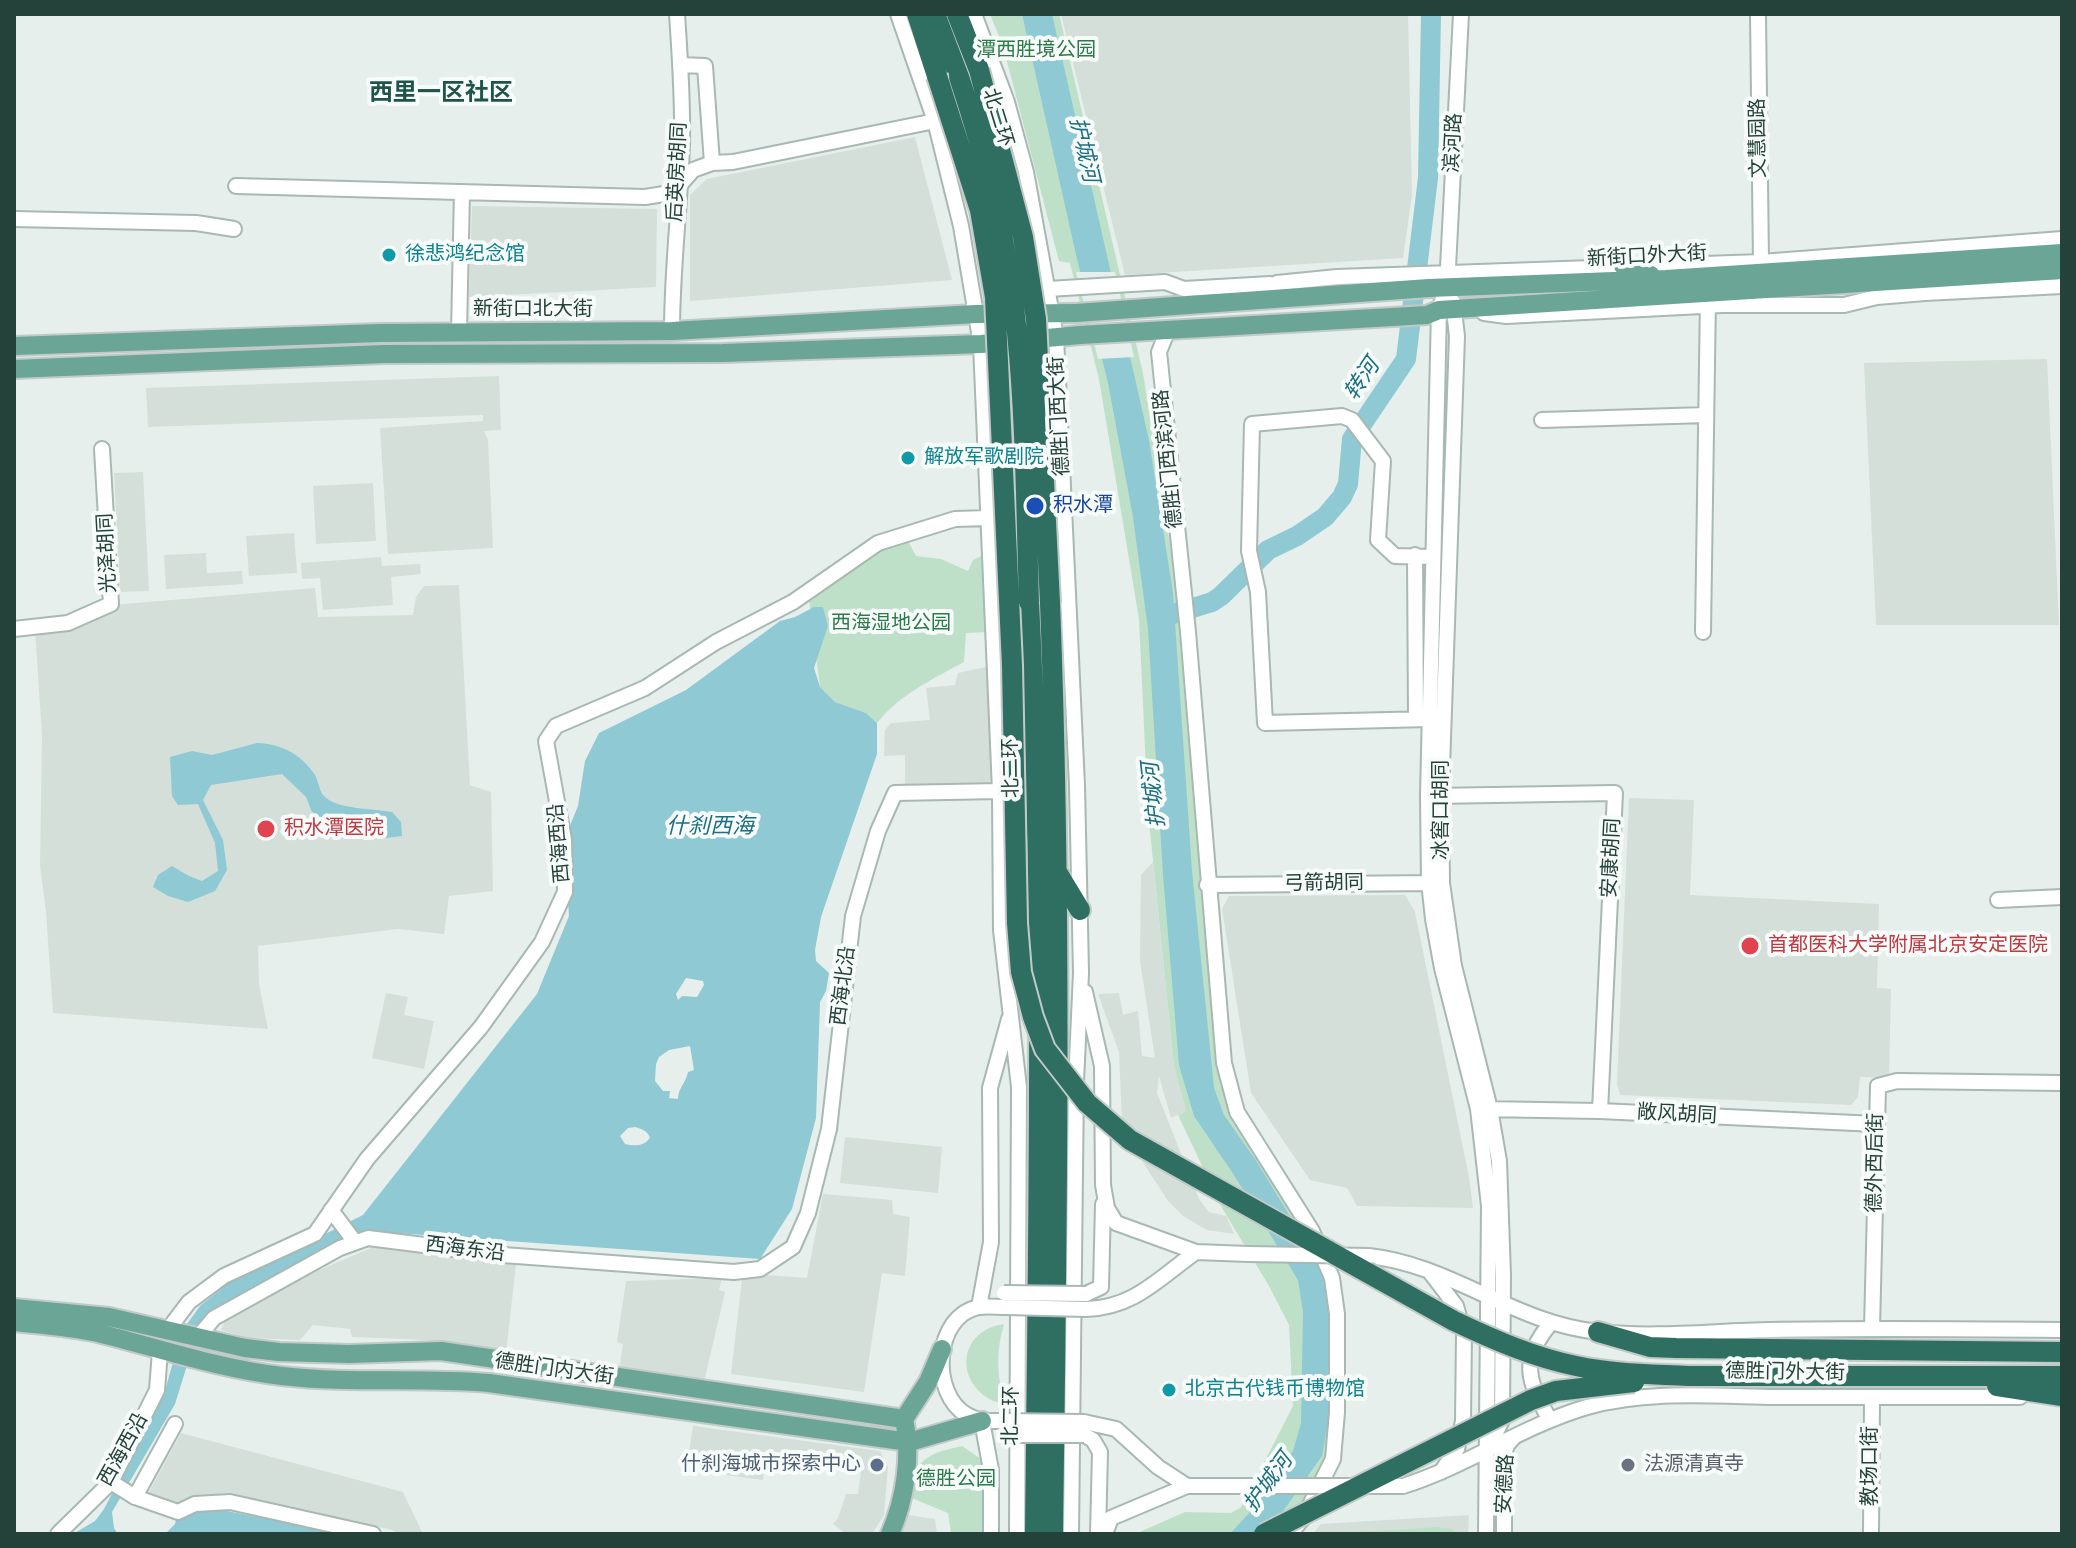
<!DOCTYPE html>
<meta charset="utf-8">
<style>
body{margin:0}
#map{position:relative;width:2076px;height:1548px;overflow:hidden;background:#e6efeb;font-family:"Roboto Condensed",sans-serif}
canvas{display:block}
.frame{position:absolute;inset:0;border:16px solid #24423a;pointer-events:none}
</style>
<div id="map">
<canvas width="2076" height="1548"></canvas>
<div class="frame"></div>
</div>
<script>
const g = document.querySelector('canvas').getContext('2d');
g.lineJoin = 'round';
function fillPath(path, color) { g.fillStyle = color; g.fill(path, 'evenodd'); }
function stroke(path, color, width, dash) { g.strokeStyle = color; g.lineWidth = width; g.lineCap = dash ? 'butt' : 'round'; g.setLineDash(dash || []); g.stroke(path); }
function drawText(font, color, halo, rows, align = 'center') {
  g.font = font + ' "Roboto Condensed","Noto Sans SC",sans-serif'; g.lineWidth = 8; g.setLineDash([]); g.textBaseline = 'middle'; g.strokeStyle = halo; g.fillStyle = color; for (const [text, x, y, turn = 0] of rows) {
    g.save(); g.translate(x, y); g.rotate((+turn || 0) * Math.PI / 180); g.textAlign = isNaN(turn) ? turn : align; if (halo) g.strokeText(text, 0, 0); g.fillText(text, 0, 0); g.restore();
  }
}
const built = new Path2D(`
 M 1061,14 L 1408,14 L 1412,195 L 1403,258 L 1125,275 Z
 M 915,137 L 952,280 L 690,301 L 690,195 L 707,179 Z
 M 472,206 L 657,209 L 656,287 L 469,297 Z
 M 2047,359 L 2059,625 L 1876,625 L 1864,363 Z
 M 499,376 L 501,430 L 484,431 L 488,440 L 493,548 L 388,554 L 380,428 L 483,421 L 483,415 L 148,427 L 146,388 Z
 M 143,472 L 149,591 L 120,592 L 114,473 Z
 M 373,483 L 376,541 L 316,544 L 313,486 Z
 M 294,533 L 297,573 L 249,576 L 246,536 Z
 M 206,553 L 207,573 L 242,571 L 243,584 L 166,589 L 164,555 Z
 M 381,557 L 382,566 L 420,564 L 421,574 L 391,577 L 393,605 L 323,610 L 320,578 L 302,579 L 301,563 Z
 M 459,585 L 470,785 L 491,792 L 493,891 L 449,896 L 444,934 L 398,929 L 258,946 L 259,984 L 268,1029 L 53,1013 L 46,912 L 40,866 L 42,735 L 35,628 L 112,605 L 315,588 L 318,617 L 413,615 L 416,597 L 424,586 Z
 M 986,667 L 993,775 L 987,786 L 905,786 L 905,755 L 884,756 L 885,730 L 891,723 L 930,720 L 926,688 L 955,685 L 958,673 Z
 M 1629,798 L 1694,800 L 1690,895 L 1879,904 L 1877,988 L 1891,989 L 1889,1078 L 1860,1077 L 1858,1097 L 1851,1105 L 1620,1095 L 1617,1084 Z
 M 1153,862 L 1174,1066 L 1186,1111 L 1171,1118 L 1159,1076 L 1157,1093 L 1199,1199 L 1209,1212 L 1226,1216 L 1234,1234 L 1207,1230 L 1183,1216 L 1168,1201 L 1142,1161 L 1122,1122 L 1119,1052 L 1098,994 L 1119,993 L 1123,1015 L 1138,1011 L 1142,1056 L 1155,1058 L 1140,961 L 1141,875 Z
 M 1405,895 L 1415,912 L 1469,1177 L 1473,1208 L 1357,1206 L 1347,1188 L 1310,1180 L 1251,1093 L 1222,909 L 1229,896 Z
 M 386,993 L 408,997 L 404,1015 L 434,1021 L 424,1069 L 372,1058 Z
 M 845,1137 L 942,1147 L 938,1193 L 840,1183 Z
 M 823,1194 L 892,1200 L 893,1214 L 910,1217 L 905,1276 L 882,1273 L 864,1392 L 731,1374 L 742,1280 L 767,1275 L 807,1278 Z
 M 373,1247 L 516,1265 L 506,1352 L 427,1340 L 352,1337 L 350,1329 L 313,1325 L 300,1340 L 247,1338 L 221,1330 L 225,1321 L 310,1274 Z
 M 722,1278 L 719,1290 L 725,1292 L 704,1382 L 619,1370 L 623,1344 L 617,1342 L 626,1281 Z
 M 693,1426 L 880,1451 L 888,1467 L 884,1515 L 872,1534 L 846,1534 L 833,1524 L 838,1518 L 846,1494 L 858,1494 L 861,1471 L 837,1470 L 837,1456 L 825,1456 L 824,1469 L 764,1462 L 763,1480 L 726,1475 L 726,1459 L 689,1452 Z
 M 181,1433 L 403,1492 L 423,1534 L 399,1534 L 392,1530 L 228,1493 L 194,1496 L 178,1504 L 148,1494 Z
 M 908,1515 L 935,1519 L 937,1534 L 900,1534 Z
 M 1469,1515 L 1468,1534 L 1313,1534 L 1321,1524 Z`);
const green = new Path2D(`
 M 990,14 L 1059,14 L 1143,373 L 1174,572 L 1216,1060 L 1237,1121 L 1297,1215 L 1324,1265 L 1335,1313 L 1328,1459 L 1284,1534 L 1135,1534 L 1185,1512 L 1231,1513 L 1241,1507 L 1293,1406 L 1289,1325 L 1269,1286 L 1222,1208 L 1178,1115 L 1186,1111 L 1174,1066 L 1148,812 L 1139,619 L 1099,379 L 1070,263 L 1059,261 L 1003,46 Z
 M 907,539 L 916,556 L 941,559 L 968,571 L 973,560 L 983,555 L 989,632 L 966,633 L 964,662 C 933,679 899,695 877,723 L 866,713 L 835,702 L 820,687 L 809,600 L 882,547 Z
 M 1004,1324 C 996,1350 996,1379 1006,1405 C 955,1394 952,1332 1004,1324 Z
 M 962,1446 L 981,1459 L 991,1470 L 991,1534 L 951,1534 L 948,1513 L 902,1494 C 919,1460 924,1454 962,1446 Z
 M 1437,1527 L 1452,1529 L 1458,1534 L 1328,1534 Z`);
const water = new Path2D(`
 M 1022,14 L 1052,14 L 1149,440 L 1173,593 L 1192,871 L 1214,1088 L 1224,1115 L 1255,1159 L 1323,1270 L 1331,1311 L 1331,1407 L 1322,1456 L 1267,1534 L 1230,1534 L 1251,1511 L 1293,1451 L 1301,1423 L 1303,1312 L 1298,1280 L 1234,1175 L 1194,1116 L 1179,1065 L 1163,875 L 1148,629 L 1133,517 L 1108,383 L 1077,259 Z
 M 814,607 L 823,607 L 828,626 L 814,668 L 820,687 L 835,702 L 866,713 L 877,723 L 877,754 L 821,917 L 815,950 L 816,961 L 829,973 L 826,991 L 820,1002 L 816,1118 L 792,1209 L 760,1259 L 368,1231 L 308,1257 L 213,1309 L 199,1327 L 175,1404 L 112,1512 L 114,1528 L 118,1534 L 73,1534 L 95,1521 L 104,1509 L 164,1394 L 182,1331 L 200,1306 L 231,1281 L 363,1215 L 537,994 L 569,916 L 564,840 L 578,806 L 585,761 L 599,733 L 686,690 L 780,621 L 795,617 ZM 686,978 L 703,981 L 704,985 L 697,997 L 682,996 L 678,1000 L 676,994 ZM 690,1046 L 694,1070 L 688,1072 C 686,1083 678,1088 678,1099 L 669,1098 L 670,1091 L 663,1091 L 655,1081 L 656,1064 L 659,1057 L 669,1050 ZM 635,1127 C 642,1129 646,1130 650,1137 C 645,1147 634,1146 625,1144 L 620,1136 L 628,1128 Z
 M 257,743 C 282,744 301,754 315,775 C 319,782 319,792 325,797 C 337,809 375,809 392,812 L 401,822 L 402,836 L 379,839 L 362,825 L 347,824 L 334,817 L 321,818 L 312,812 L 306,797 L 282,774 L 211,785 L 203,800 L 223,840 L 227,870 L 215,891 L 188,902 L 168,896 L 153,887 L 158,875 L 172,866 L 189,876 L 202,881 L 218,871 L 215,843 L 198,804 L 178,805 L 172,796 L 170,757 L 192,751 L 212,755 Z
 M 195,1508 L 222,1510 L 343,1534 L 165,1534 L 175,1524 L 177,1516 Z`);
const pier = new Path2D(`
 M 1076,272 L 1115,272 L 1134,357 L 1098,359 Z`);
const river = new Path2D(`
 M 1157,619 L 1212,602 L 1221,596 L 1268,550 L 1297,536 L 1325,517 L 1342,497 L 1348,484 L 1352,439 L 1406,359 L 1428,178 L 1431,14`);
const minor = new Path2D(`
 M 898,14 L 935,121 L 961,226 L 981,344 L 1000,791 L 1001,930 L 1019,1087 L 1017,1534
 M 974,14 L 1007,102 L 1026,172 L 1056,337 L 1077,786 L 1080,925 L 1081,973 L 1076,1082 L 1071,1534
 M 1461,14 L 1447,287 L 1439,310 L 1428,796 L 1429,882 L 1433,919 L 1442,968 L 1478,1109 L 1489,1206 L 1486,1534
 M 1758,14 L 1761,262
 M 681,65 L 705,66 L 712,163
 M 236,186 L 645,197 L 664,194 L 679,186 L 693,170 L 712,163 L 733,162 L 935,121 L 979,109
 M 14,219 L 196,223 L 234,229
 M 1048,289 L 1165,282 L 1184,289 L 1270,284
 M 1243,299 L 1277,283 L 1337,277 L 1761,262 L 2062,239
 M 1453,302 L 1457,336 L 1441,796 L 1442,883 L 1454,966 L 1490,1109 L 1499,1161 L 1503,1275 L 1502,1420 L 1489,1447
 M 1484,313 L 1506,316 L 1722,305 L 1844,305 L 1877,297 L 1925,293 L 2062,286
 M 672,331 C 672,268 680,207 682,144 C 683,101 680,57 677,14
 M 459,332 L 462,192
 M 1167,332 L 1159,352 L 1188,632 L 1224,1063 L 1237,1112 L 1312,1231 L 1332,1278 L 1337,1314 L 1337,1412 L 1333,1459 L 1304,1517 L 1290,1534
 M 1542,420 L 1706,415
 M 1415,555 L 1416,719
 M 14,629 L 68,623 L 111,604 L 102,449
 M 1703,632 L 1708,297
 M 1430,719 L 1265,723 L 1258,592 L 1249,551 L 1252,424 L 1342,416 L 1352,420 L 1383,461 L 1378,540 L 1395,556 L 1433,557
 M 1433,796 L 1615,793 L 1600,1111
 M 1207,885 L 1437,883
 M 1998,900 L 2062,897
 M 1085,992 L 1102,1066 L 1103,1185 L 1107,1208 L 1116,1223 L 1196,1252 L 1248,1254
 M 1482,1109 L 1600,1111 L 1876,1124
 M 331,1210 L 355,1242
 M 1369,1256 C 1452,1265 1515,1324 1599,1332 C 1655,1338 1713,1331 1770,1330 C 1867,1328 1964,1329 2062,1330
 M 1430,1272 L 1456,1306 L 1464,1334 L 1463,1421 L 1457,1449 L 1441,1472
 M 1086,1294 L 1101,1287 L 1103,1204
 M 979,1307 L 991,1242 L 990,1088 L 1009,1019
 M 1086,1309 C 1134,1308 1159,1278 1196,1252
 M 1872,1328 L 1878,1086 L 1897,1081 L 2062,1083
 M 167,1331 L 189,1302 L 224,1276 L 315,1234 L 367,1159 L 481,1027 L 542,942 L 565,892 L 564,840 L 546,741 L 556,726 L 645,688 L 716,642 L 793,602 L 878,543 L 955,519 L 988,518
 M 198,1337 L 214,1318 L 340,1248 L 368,1238 L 503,1255 L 734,1272 L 760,1269 L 793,1247 L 808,1213 L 829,1129 L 853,916 L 878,831 L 895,793 L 1000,791
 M 1550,1420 C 1528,1382 1519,1360 1551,1323
 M 982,1421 L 991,1470 L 991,1534
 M 1004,1421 C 991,1421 979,1422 967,1415 C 930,1394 933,1316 979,1307 C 987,1306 997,1307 1005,1307
 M 1084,1422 L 1116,1429 L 1158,1467 L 1187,1486
 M 1084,1435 L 1093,1440 L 1100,1452 L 1098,1534
 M 111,1482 L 135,1497 L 178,1512 L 195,1504 L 230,1502 L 373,1534
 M 1403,1486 C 1467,1466 1522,1426 1587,1407 C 1647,1390 1714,1396 1776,1397 C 1857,1397 1939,1397 2020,1397
 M 135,1497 L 175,1424
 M 58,1534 L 111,1482 L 157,1390 L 160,1351
 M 1105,1534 L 1111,1518 L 1187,1486 L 1257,1486
 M 1504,1534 L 1504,1454 L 1507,1445 L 1514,1437
 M 1871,1534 L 1872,1397`);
const major = new Path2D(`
 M 1623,266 L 1651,275
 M 1132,309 L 1429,288 L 1666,279 L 2062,253
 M 14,346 L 380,333 L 672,331 L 976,314 L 1076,313
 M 14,369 L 384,354 L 723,353 L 981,344 L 1080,335 L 1427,315 L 1439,310 L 2062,270
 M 14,1308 L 109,1317 L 245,1348 L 279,1352 L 349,1354 L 441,1351 L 904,1419
 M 14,1322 C 42,1325 71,1327 98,1333 C 159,1348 220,1369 282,1376 C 351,1384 420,1377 489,1383 L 909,1442 L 982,1421
 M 890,1534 C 905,1500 912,1455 904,1419 L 928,1382 L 942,1349`);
const highway = new Path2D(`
 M 917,14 L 937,76
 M 935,14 L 959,77
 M 957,14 L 979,70
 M 1029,602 C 1045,912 1038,1224 1035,1534
 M 1050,603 C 1062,913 1057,1224 1053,1534
 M 1057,872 L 1080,910
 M 1598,1332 L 1650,1347 L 1676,1348 L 2062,1352
 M 1688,1376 L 2062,1376
 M 1997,1386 L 2062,1396`);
const minorBridge = new Path2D(`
 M 1248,1254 L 1369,1256
 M 1004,1293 L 1086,1294
 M 1005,1307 L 1086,1309
 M 1004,1421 L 1084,1422
 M 1004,1435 L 1084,1435
 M 1257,1486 L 1403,1486`);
const majorBridge = new Path2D(`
 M 1076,313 L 1132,309`);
const highwayBridge = new Path2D(`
 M 979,70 L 1023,237 L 1036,319 L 1050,603
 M 937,76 L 980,210 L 995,297 L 1012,665 L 1017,923 L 1021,972 L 1033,1017 L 1045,1049 L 1087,1103 L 1130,1140 L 1454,1321 C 1494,1340 1533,1357 1576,1366 C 1613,1374 1651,1374 1688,1376
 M 959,77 C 987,160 1008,246 1017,333 C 1026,422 1026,512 1029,602
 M 1264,1534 L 1531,1400 L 1556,1391 L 1634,1382`);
const markers = [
 [389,255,8,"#0f9aa8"],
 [908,458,8,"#0f9aa8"],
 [1035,506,10,"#1a4fb4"],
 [266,829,10,"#e0444e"],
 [1750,946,10,"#e0444e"],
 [1169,1390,8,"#0f9aa8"],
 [877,1465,8,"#5c6f8a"],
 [1628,1465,8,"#6b7280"]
];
const parkNames = [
 ["潭西胜境公园",1036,51],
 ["西海湿地公园",891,624],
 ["德胜公园",956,1480]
];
const streetNames = [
 ["北二环",997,118,73],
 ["文慧园路",1759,138,-91],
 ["滨河路",1454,143,-87],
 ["后英房胡同",678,172,-87],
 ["新街口外大街",1647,257,-3],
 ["新街口北大街",533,310],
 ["德胜门西大街",1060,416,-93],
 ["德胜门西滨河路",1169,459,-96],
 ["光泽胡同",108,553,-93],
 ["北二环",1012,768,-91],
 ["冰窖口胡同",1442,810,-90],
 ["西海西沿",560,843,-95],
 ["安康胡同",1612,858,-87],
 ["弓箭胡同",1324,884,-1],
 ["西海北沿",844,986,-83],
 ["敞风胡同",1677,1115,3],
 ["德外西后街",1876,1163,-89],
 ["西海东沿",465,1250,7],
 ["德胜门内大街",554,1370,8],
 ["德胜门外大街",1785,1373,1],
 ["北二环",1012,1416,-89],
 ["西海西沿",124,1450,-61],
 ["教场口街",1871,1466,-90],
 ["安德路",1506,1484,-87]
];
const cultureNames = [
 ["徐悲鸿纪念馆",405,255],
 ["解放军歌剧院",924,458],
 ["北京古代钱币博物馆",1185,1390]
];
const transitNames = [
 ["积水潭",1053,506]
];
const healthNames = [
 ["积水潭医院",284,829],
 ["首都医科大学附属北京安定医院",1768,946]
];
const serviceNames = [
 ["什刹海城市探索中心",861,1465]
];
const worshipNames = [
 ["法源清真寺",1644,1465]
];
const waterNames = [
 ["护城河",1083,150,77],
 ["转河",1363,380,-56],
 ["护城河",1155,795,-96],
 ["什刹西海",710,827],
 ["护城河",1269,1483,-54]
];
const quarterNames = [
 ["西里一区社区",441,94]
];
fillPath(built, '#d4dfda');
fillPath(green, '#bfe0c8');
fillPath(water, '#8ec9d4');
fillPath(pier, '#e6efeb');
stroke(river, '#8ec9d4', 20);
stroke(minor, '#a8b8b2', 18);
stroke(major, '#c2cac8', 22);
stroke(highway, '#c2cac8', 24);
stroke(minor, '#fff', 14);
stroke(major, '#6aa596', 18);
stroke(highway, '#2f6f62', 20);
stroke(minorBridge, '#a8b8b2', 18, []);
stroke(majorBridge, '#c2cac8', 22, []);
stroke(highwayBridge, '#c2cac8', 24, []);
stroke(minorBridge, '#fff', 14);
stroke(majorBridge, '#6aa596', 18);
stroke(highwayBridge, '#2f6f62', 20);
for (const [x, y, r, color] of markers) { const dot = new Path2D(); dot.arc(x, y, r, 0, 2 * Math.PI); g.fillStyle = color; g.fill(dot); stroke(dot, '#f7fbf9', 3); }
drawText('20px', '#2d7a4b', '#f7fbf9', parkNames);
drawText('20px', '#24423a', '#f7fbf9', streetNames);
drawText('20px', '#0d838f', '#f7fbf9', cultureNames, 'left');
drawText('20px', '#164399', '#f7fbf9', transitNames, 'left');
drawText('20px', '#be3a42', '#f7fbf9', healthNames, 'left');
drawText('20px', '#4e5e75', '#f7fbf9', serviceNames, 'right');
drawText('20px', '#5b616d', '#f7fbf9', worshipNames, 'left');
drawText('italic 22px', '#1c6f80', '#f7fbf9', waterNames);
drawText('bold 24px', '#1f5548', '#f7fbf9', quarterNames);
</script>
